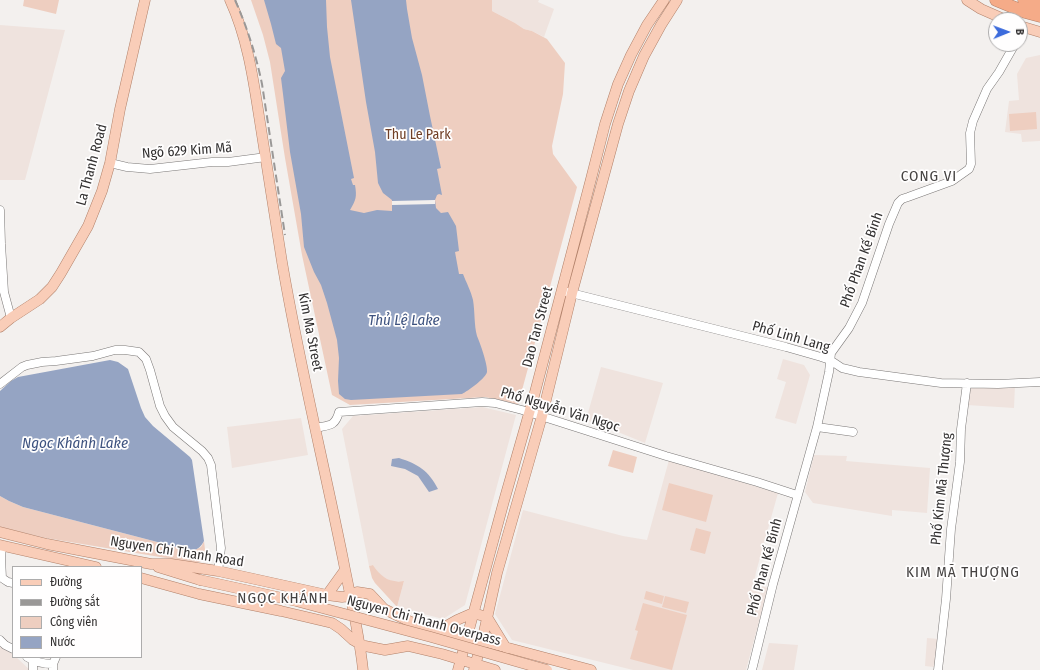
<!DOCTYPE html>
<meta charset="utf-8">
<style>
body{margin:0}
#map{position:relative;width:1040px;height:670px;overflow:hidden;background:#f3f0ee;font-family:"Fira Sans Condensed",sans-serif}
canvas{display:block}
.legend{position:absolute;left:12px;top:566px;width:130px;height:92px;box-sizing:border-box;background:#fffefe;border:1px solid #adacac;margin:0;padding:5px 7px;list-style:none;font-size:12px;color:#323030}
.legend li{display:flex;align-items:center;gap:8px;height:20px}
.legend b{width:20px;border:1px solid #adacac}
.north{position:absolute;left:988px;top:12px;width:40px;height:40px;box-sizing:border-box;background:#fffefe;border:1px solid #adacac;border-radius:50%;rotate:89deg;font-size:11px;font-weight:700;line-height:16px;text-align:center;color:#323030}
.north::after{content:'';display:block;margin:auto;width:14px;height:18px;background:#3c6bdc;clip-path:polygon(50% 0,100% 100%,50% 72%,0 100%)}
</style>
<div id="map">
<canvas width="1040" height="670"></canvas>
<ul class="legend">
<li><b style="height:5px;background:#f9cdb8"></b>Đường</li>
<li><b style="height:5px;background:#9a9897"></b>Đường sắt</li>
<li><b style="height:11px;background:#eecec0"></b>Công viên</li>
<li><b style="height:11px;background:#95a4c3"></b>Nước</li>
</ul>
<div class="north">B</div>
</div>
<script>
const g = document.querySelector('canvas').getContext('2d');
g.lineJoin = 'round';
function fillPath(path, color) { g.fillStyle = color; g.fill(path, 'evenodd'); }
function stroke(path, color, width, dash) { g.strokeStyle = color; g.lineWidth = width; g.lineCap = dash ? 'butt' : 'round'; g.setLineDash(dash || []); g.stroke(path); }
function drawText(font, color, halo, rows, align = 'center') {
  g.font = font + ' "Fira Sans Condensed",sans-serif'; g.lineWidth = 3.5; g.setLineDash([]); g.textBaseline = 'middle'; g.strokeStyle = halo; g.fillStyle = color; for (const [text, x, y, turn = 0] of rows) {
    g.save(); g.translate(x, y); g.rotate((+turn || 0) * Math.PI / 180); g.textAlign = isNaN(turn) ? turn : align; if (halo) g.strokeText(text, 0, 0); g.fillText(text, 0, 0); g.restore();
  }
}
const built = new Path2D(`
 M 492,0 L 539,0 L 538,2 L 554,9 L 544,37 L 532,31 L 524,29 L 515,23 L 492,11 Z
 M 0,25 L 65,30 L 25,180 L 0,180 Z
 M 1040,55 L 1040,141 L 1022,142 L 1021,134 L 1005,132 L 1009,101 L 1019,100 L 1017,74 L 1026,58 Z
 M 783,359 L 804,365 L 810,375 L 796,424 L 775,418 L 786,382 L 777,379 Z
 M 601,367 L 663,383 L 645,443 L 613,430 L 586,420 Z
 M 969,384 L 1015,385 L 1014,408 L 967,405 Z
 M 482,407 L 516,415 L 465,605 L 443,619 L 397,607 L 404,581 L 391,581 L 380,575 L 373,565 L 369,566 L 342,429 L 353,416 Z
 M 301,418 L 308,455 L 232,468 L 227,427 Z
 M 814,455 L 847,456 L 846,461 L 930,468 L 927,513 L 892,510 L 892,516 L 813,503 L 805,492 Z
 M 669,460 L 778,493 L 756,572 L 754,584 L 768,588 L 746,670 L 633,670 L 512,640 L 495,614 L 523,510 L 623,536 L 647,540 Z
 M 927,638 L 939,639 L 937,664 L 934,664 L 934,667 L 925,666 Z
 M 0,643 L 13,654 L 13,657 L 16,657 L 30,670 L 0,670 Z
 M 769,643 L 798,645 L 794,670 L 762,670 Z`);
const green = new Path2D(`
 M 24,0 L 59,0 L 56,14 L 23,6 Z
 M 251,0 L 492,0 L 492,11 L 515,23 L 524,29 L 532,31 L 547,39 L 565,63 L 563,94 L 552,146 L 553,154 L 577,187 L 531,357 L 518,405 L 499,400 L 485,397 L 350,405 L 332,395 L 302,255 L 285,158 L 270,62 L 263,35 Z
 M 1036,112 L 1037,129 L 1010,131 L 1009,114 Z
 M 613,450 L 637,457 L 633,473 L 608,466 Z
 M 669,483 L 713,495 L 706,522 L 662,510 Z
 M 0,496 L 9,501 L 23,507 L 192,551 L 201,547 L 204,541 L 206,558 L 199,562 L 190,562 L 46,538 L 0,527 Z
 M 696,528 L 711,532 L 705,554 L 690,550 Z
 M 373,565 C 381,577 389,583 404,581 L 397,607 L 375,583 L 372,578 L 369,566 Z
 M 646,591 L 664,596 L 662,604 L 644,599 Z
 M 665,596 L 689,602 L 686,613 L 662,607 Z
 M 643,603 L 687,615 L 672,670 L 630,659 L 638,631 L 635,630 Z`);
const water = new Path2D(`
 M 264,0 L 326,0 L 327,27 L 330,57 L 354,178 L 351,179 L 353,185 L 355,185 C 357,197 356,200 350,210 L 364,213 L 377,210 L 392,211 L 392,200 L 383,193 L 378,183 L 375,152 L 366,102 L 351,0 L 406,0 L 407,9 L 412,38 L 422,75 L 430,116 L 441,168 L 437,169 L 442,195 L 439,194 L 437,195 L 435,200 L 436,208 L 441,213 L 448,212 L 456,226 L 459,251 L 455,252 L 459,274 L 463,274 C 466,282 471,291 473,300 C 475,312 474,325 477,336 C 480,343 488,365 487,372 C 486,378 468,391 462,394 L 351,400 L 345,399 L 339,394 L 338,381 L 339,358 L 337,340 L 327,303 L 321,285 L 314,272 L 304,247 L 301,214 L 290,152 L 283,94 L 281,78 L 285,71 L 281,48 L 276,44 L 271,24 Z
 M 110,360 L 118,362 L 128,369 L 141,408 L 145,417 L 153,426 L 190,457 L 192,460 L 204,541 C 201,547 198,549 192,551 L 23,507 L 9,501 L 0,496 L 0,391 L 11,381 L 18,377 Z
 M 399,458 C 418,464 429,471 438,489 L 429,492 L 418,476 L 405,469 L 391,466 L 392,459 Z`);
const pier = new Path2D(`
 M 435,200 L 435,204 L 392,205 L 392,201 Z`);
const minor = new Path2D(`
 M 110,163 L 127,167 L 150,169 L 212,162 L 228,162 L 266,157
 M 0,210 L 1,244 L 4,292 L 11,318
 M 567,292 L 786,347 L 821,357 L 830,360 L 842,368 L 859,372 L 941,383 L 998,384 L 1040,382
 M 0,384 L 22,367 L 27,365 L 42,362 L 56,361 L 93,356 L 115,350 L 125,350 L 139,352 L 146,359 L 150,370 L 160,406 L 165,416 L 173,427 L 202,451 L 208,458 L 211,465 L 221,548 L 218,571
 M 817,427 L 853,432
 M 315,428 C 329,425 335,427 339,412 L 482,402 L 495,403 L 522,410 L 666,456 L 757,482 L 797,495
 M 2,546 L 1,558 L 2,578 L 8,582 L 13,583
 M 0,640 L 5,645 L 13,649
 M 27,657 C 35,662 43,664 53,664
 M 33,670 L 33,661
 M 53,670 L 53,664 L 56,657
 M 752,670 L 773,584 L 817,427 L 829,372 L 831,353 L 849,328 L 862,303 L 889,224 L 898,203 L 902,199 L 908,197 L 952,181 L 969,169 L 971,164 L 970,133 L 973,121 L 987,89 L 999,72 L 1015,44
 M 938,670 L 946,599 L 951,529 L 960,462 L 961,429 L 967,383`);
const major = new Path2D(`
 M 230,0 C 247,37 253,77 259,116 C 267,165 274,214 282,262 C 299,362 323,460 343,559 C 350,596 359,632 363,670
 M 967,0 L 981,9 L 1006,20
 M 1020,26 L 1040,32
 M 0,327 L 11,318 L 40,299 L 52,287 L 61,273 L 88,226 L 102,191 L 110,163 L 120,109 L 145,0
 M 0,532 L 47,544 L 151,564 L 171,564 L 218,571 L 327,595 L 342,597 L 350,596 L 353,593 L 357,592 L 370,594 L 384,609 L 411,622 L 591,670
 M 0,545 L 96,567
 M 158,567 L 200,580
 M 141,578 L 199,594 L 281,611 L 332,623 L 341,629 L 353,640 L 360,644 L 365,646 L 385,650 L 408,646 L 442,654 L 495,670
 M 327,595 L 345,570
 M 441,629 L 457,620 L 473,613 L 487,617 L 506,648
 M 458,670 L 504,501 L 534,396 L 591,179 L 605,124 L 618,84 L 631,55 L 647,25 L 664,0
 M 474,670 L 484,632 L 497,573 L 542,416 L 572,293 L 618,124 L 629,91 L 644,56 L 661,25 L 677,0`);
const highway = new Path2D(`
 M 996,0 L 1025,12 L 1040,16
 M 1024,0 L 1040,6`);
const rail = new Path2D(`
 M 235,0 C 247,27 256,55 262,84 L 285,235`);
const majorBridge = new Path2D(`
 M 200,580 L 296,601 L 431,637 L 547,670`);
const parkNames = [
 ["Thu Le Park",418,135]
];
const streetNames = [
 ["Ngõ 629 Kim Mã",187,151,-4],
 ["La Thanh Road",92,165,-75],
 ["Phố Phan Kế Bính",862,260,-70],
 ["Dao Tan Street",538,327,-75],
 ["Kim Ma Street",310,332,79],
 ["Phố Linh Lang",791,337,16],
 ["Phố Nguyễn Văn Ngọc",560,410,17],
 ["Phố Kim Mã Thượng",942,489,-84],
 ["Nguyen Chi Thanh Road",177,552,9],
 ["Phố Phan Kế Bính",765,567,-75],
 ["Nguyen Chi Thanh Overpass",424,621,15]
];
const neighbourhoodNames = [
 ["CONG VI",929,177],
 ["KIM MÃ THƯỢNG",963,573],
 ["NGỌC KHÁNH",283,599]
];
const waterNames = [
 ["Thủ Lệ Lake",404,321],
 ["Ngọc Khánh Lake",75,444]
];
fillPath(built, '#efe3de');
fillPath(green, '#eecec0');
fillPath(water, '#95a4c3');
fillPath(pier, '#f3f0ee');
stroke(minor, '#7b7877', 9);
stroke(major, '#b18069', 11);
stroke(highway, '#b18069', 13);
stroke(minor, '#fff', 8);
stroke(major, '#f9cdb8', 10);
stroke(highway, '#f5ab88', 12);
stroke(rail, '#9a9897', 2, [8, 4]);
stroke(majorBridge, '#b18069', 11, []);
stroke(majorBridge, '#f9cdb8', 10);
drawText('14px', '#703f26', '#fffefe', parkNames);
drawText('14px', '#323030', '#fffefe', streetNames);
g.letterSpacing = '1px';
drawText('15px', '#464342', '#fffefe', neighbourhoodNames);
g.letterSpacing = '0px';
drawText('italic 15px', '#3d527f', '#fffefe', waterNames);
</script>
